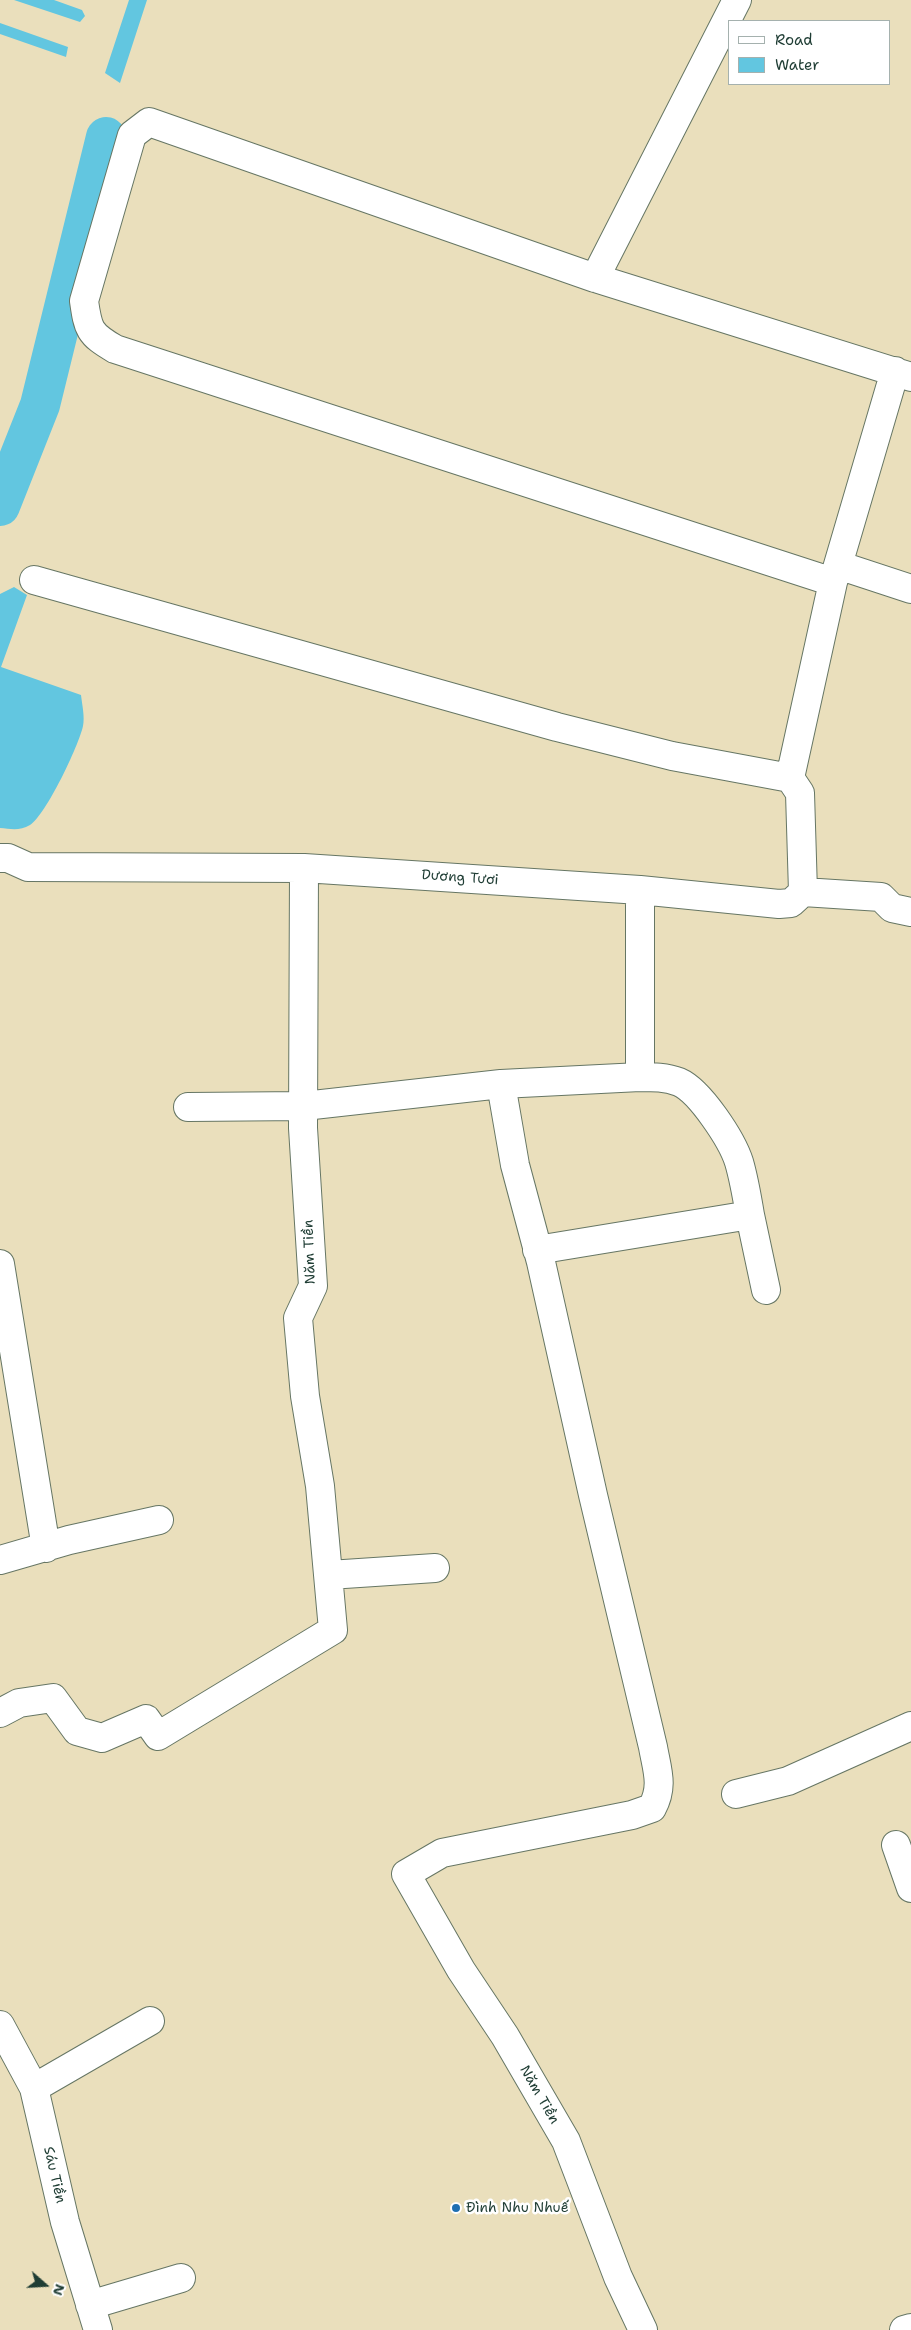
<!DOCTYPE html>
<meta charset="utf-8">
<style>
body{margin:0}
#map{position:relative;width:911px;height:2330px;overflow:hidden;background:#eadfbc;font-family:"Shantell Sans",sans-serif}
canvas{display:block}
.legend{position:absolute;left:728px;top:20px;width:162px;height:65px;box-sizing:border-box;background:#fff;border:1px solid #a5b1ae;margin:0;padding:6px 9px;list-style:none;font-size:15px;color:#1f3d34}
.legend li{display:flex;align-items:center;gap:10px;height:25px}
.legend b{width:25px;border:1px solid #a5b1ae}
.north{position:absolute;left:20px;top:2260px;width:50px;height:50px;-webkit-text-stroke:4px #fff;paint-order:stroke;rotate:109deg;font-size:14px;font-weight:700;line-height:20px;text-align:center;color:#1f3d34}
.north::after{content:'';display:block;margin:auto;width:18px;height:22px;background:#1f3d34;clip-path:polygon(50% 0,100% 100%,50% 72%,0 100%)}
</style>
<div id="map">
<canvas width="911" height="2330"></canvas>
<ul class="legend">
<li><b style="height:6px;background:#fff"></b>Road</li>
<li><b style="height:14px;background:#62c6e0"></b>Water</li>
</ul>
<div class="north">N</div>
</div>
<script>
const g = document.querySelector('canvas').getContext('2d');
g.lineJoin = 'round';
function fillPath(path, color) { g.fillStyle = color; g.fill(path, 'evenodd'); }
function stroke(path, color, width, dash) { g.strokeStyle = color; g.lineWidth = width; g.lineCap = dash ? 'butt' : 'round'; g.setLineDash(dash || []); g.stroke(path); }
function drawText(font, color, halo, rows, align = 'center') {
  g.font = font + ' "Shantell Sans",sans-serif'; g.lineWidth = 5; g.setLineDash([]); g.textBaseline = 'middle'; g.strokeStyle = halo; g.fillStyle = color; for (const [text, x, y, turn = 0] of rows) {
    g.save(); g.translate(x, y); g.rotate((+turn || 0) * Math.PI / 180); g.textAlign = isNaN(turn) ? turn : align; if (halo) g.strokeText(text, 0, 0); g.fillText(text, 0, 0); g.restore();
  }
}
const water = new Path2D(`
 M 14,0 L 54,0 L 82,10 L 85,16 L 80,22 Z
 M 129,0 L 147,0 L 120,83 L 105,73 Z
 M 0,23 L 68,47 L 66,57 L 0,34 Z
 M 14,587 L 27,595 L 1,667 L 81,695 C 82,704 85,717 83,726 C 79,745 46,815 30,825 C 20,831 11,829 0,828 L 0,594 Z`);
const canal = new Path2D(`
 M 0,506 L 40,405 L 106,137`);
const minor = new Path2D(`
 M 595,278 L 737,0
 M 838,565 L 911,589
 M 34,580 L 557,727 L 672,756 L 790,778
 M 833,582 L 115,349 C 89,334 88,329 84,301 L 132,135 L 149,122 L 595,278 L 911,377
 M 0,858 L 8,858 L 28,867 L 304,868 L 640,890 L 779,904 L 791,903 L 803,892 L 881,897 L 892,908 L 911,912
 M 803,892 L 800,793 L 790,778 L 833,582 L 895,371
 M 501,1084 L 515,1165 L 541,1262 L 593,1495 L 653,1747 C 657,1770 664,1786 652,1808 L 632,1815 L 442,1853 L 406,1874 L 461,1970 L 505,2036 L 566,2141 L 618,2277 L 643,2330
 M 188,1107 L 304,1106 L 501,1084 L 640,1077 L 640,890
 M 750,1215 L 766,1290
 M 537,1250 L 750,1215 C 747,1197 744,1179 739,1162 C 732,1140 700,1091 679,1082 C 666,1077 653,1077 640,1077
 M 0,1264 L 46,1548
 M 0,1560 L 69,1540 L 159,1520
 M 329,1575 L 435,1568
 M 0,1713 L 19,1703 L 53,1698 L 77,1731 L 102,1738 L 146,1719 L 158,1736 L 333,1630 L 320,1486 L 305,1396 L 298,1318 L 313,1286 L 303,1128 L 304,868
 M 736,1794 L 788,1781 L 911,1726
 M 896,1845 L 911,1888
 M 0,2025 L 34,2088 L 65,2222 L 98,2330
 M 34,2088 L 150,2021
 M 90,2305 L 181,2278`);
const secondary = new Path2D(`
 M 904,2330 L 911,2328`);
const markers = [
 [456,2208,5,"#1f6fb2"]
];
const streetNames = [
 ["Dương Tươi",460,878,4],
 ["Năm Tiền",310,1252,-92],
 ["Năm Tiền",539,2095,60],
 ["Sáu Tiền",54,2175,77]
];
const poiNames = [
 ["Đình Nhu Nhuế",466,2208]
];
fillPath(water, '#62c6e0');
stroke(canal, '#62c6e0', 40);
stroke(minor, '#667664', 30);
stroke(secondary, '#667664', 30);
stroke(minor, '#fff', 28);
stroke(secondary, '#fff', 28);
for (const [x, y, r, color] of markers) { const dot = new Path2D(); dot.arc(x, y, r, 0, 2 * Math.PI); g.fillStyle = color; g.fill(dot); stroke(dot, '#fff', 2); }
drawText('14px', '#1f3d34', '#fff', streetNames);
drawText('14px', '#1f3d34', '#fff', poiNames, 'left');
</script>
